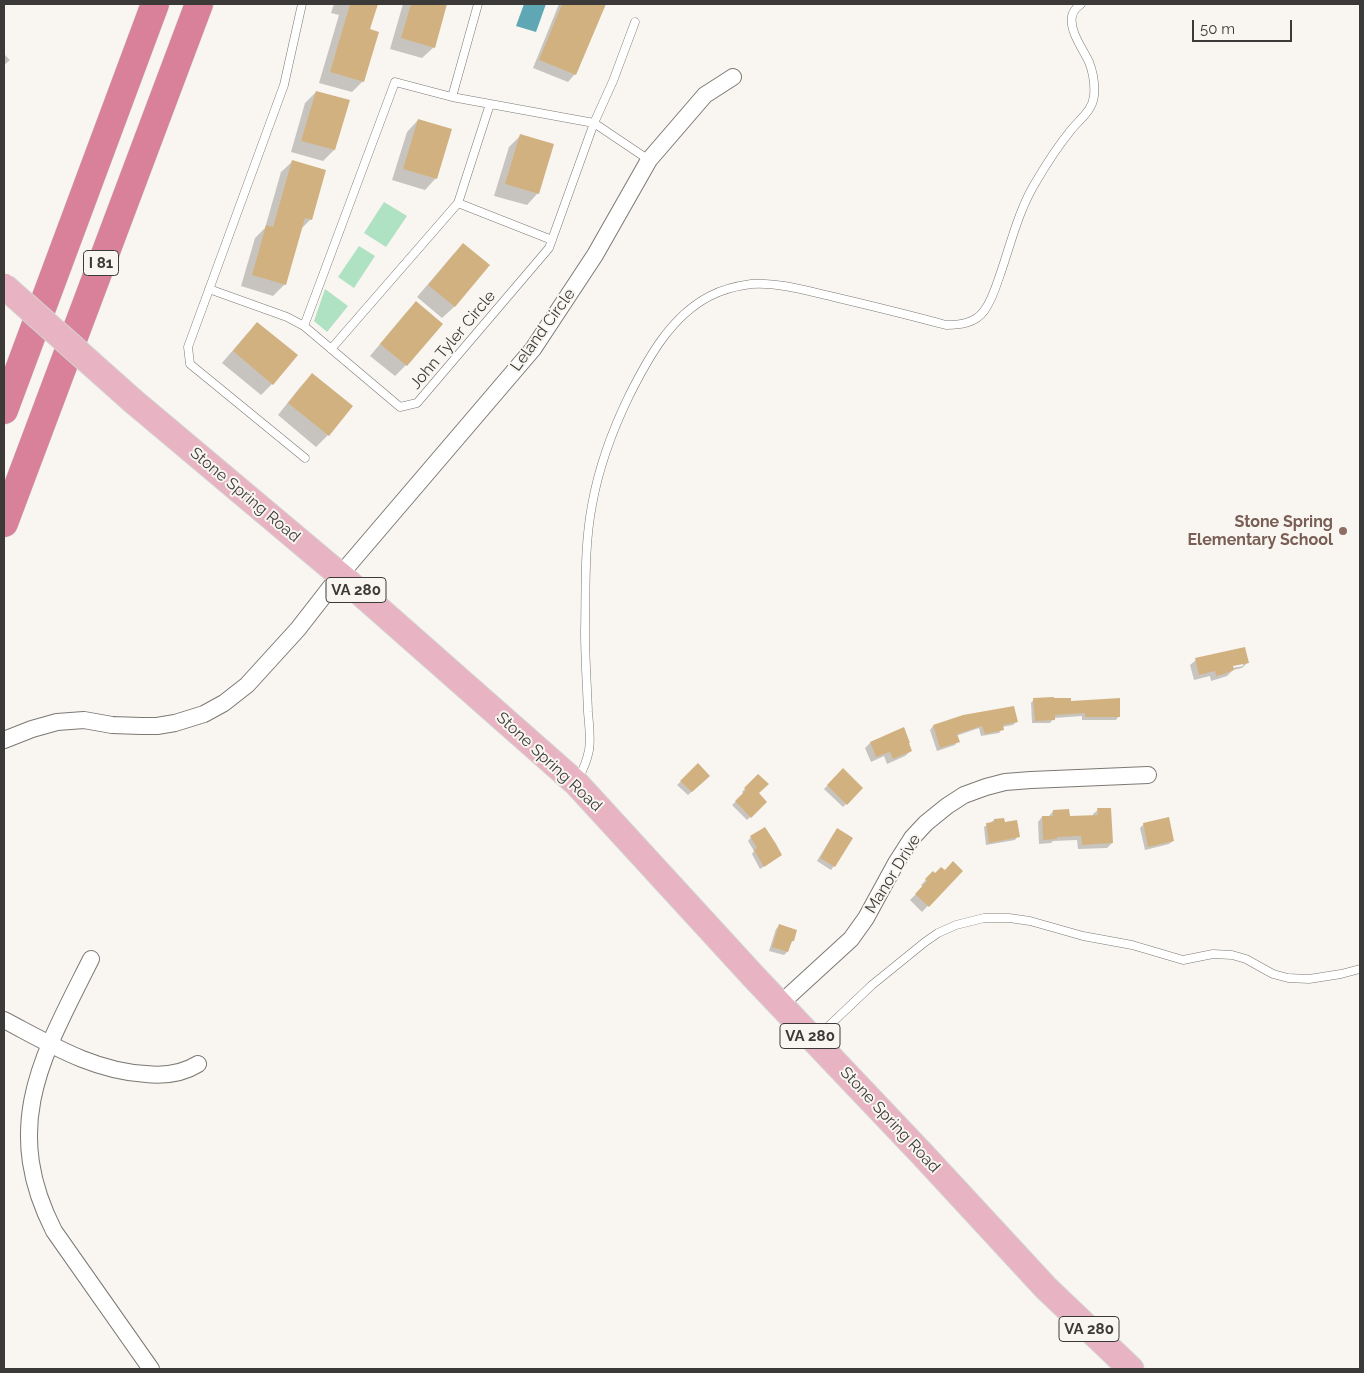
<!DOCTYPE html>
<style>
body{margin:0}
#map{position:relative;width:1364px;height:1373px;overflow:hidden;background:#f9f6f1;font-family:Raleway,sans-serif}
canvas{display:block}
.frame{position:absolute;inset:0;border:5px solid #3b3a38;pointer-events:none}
.scale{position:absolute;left:1192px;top:20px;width:100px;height:22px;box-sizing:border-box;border:2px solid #3b3a38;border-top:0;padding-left:6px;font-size:15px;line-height:18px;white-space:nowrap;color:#3b3a38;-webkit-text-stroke:4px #f9f6f1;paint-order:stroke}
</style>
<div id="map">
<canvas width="1364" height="1373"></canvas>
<div class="frame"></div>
<div class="scale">50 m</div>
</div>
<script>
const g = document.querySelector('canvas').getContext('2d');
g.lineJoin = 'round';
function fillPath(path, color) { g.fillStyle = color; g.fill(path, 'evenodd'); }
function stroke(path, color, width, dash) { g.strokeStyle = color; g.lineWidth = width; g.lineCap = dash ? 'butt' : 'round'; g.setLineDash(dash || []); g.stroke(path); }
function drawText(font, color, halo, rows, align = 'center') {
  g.font = font + ' Raleway,sans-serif'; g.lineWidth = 4; g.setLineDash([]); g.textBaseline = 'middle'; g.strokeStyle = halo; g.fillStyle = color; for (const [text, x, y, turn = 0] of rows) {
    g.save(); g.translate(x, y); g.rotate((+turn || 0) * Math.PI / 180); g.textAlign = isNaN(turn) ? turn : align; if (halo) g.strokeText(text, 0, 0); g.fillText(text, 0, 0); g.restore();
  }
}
const green = new Path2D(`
 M 384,202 L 407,216 L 386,247 L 364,233 Z
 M 359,246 L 375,256 L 354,288 L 338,277 Z
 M 325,289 L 348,306 L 327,332 L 314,321 Z`);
const water = new Path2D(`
 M 524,4 L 546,4 L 536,32 L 516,26 Z`);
const shadow = new Path2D(`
 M 334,4 L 377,4 L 369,30 L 363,81 L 352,92 L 319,83 L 339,15 L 331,13 Z
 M 403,4 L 446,4 L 434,47 L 422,58 L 390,49 Z
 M 559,4 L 604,4 L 575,74 L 568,82 L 533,68 Z
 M 4,54 L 10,60 L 4,65 Z
 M 316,92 L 348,101 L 334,150 L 323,161 L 291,152 L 305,103 Z
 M 418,120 L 436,178 L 425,190 L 392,180 L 407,132 Z
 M 520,136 L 538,193 L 527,205 L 494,196 L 509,147 Z
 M 293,161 L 311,219 L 301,229 L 285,284 L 273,296 L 241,286 L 255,238 L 265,228 L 281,172 Z
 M 463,244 L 488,265 L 454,307 L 442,318 L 417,297 L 452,256 Z
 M 416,303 L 406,365 L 395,376 L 370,356 L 405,314 Z
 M 257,324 L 272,384 L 261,395 L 222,363 L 246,335 Z
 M 312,375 L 351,407 L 328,435 L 316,447 L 278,415 L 301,386 Z
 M 1196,660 L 1247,663 L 1242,668 L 1233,670 L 1227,676 L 1211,681 L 1210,676 L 1194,680 L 1190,665 ZM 1243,663 L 1243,666 L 1227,669 L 1227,667 Z
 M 1034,699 L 1070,702 L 1119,716 L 1116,720 L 1082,720 L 1082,716 L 1054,718 L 1050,723 L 1032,723 L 1031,703 Z
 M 964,716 L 1016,722 L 1013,725 L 1002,727 L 1002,729 L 999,733 L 981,736 L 979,728 L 956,736 L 958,741 L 955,745 L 937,751 L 930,730 L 933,726 Z
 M 870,743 L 911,751 L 905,756 L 887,764 L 884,756 L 871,762 L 865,748 Z
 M 698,765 L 709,776 L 688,795 L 677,785 Z
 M 843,770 L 862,788 L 843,807 L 824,789 Z
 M 758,775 L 757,793 L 766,802 L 747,820 L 732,805 L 744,794 L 742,792 Z
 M 1098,810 L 1112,843 L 1107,848 L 1078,849 L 1077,840 L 1053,841 L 1051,843 L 1039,844 L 1038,822 L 1042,817 L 1049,816 L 1053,811 L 1068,818 L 1093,817 L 1093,814 Z
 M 994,820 L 1004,824 L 1018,836 L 1015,840 L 986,845 L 984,827 Z
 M 1144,824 L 1173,841 L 1169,844 L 1145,850 L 1140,828 Z
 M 834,833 L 834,866 L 831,870 L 817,861 Z
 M 751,837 L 781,855 L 760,869 L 752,854 L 754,851 L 748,841 Z
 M 961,871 L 922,912 L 910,900 L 923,887 L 921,885 L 933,873 L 935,875 L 945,872 Z
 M 780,925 L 793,941 L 789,944 L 787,952 L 784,955 L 769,951 L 776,929 Z`);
const building = new Path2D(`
 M 350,4 L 378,4 L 370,29 L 379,32 L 364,82 L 330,72 Z
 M 411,4 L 447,4 L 435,48 L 401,38 Z
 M 562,4 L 606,4 L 576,75 L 539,60 Z
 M 316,91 L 350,100 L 335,150 L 301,141 Z
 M 418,119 L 452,129 L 437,179 L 403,169 Z
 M 520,134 L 554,144 L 539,194 L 505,184 Z
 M 292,160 L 326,170 L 312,220 L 305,218 L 286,285 L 252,275 L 266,225 L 273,227 Z
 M 463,243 L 490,265 L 455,307 L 428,285 Z
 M 416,301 L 443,324 L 407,366 L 380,344 Z
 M 257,322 L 298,355 L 273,385 L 233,351 Z
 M 312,373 L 353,406 L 329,436 L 288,403 Z
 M 1245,647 L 1249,663 L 1233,666 L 1234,670 L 1224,674 L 1216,676 L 1215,671 L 1199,675 L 1195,658 Z
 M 1054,697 L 1054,698 L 1071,698 L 1071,701 L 1120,698 L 1120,717 L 1085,717 L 1085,713 L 1055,715 L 1055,720 L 1035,721 L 1033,698 Z
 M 1014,706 L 1018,722 L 1003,725 L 1004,730 L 985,734 L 982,726 L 957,734 L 960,742 L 940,748 L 933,725 L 963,715 Z
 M 904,727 L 910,743 L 909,743 L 912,751 L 893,759 L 890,752 L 876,757 L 870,742 Z
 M 698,763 L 710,776 L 692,792 L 680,781 Z
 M 843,768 L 863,788 L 847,805 L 827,785 Z
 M 758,774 L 769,784 L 759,793 L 767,802 L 751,818 L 735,801 L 746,790 L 744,788 Z
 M 1097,808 L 1111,808 L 1113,843 L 1082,845 L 1081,836 L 1057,837 L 1057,839 L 1043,840 L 1042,816 L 1053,816 L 1053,810 L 1069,809 L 1070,816 L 1098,815 Z
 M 1169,817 L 1174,841 L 1148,847 L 1143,823 Z
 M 1004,818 L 1005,822 L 1017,820 L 1020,837 L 989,843 L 986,823 L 994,822 L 994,819 Z
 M 765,827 L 776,844 L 782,855 L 764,867 L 754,850 L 757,848 L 750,836 Z
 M 837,828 L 853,838 L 835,867 L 820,858 Z
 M 953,861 L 963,871 L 929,907 L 915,894 L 927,881 L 925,879 L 933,871 L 935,873 L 941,867 L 945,870 Z
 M 779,924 L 797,930 L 794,941 L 792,941 L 788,952 L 772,947 Z`);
const lane = new Path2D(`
 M 302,4 L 284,85 L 188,347 L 190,364 L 305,458
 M 635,22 L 613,81 L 594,123 L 549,248 L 417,403 L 400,407 L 304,326 L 395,82 L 452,97 L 594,123 L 649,160
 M 452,97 L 478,4
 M 458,203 L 552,240
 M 209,289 L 287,317 L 304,326
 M 331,349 L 458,203 L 490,104
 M 578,779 C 583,770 587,761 589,750 C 591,738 589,725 588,712 C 587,685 585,658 585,631 C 586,589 584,547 592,505 C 599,466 612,431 629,396 C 648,358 671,316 710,296 C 723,289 737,286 751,284 C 778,282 808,291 834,297 C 872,306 909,315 946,325 C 961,325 975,323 984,311 C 993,299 997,283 1002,269 C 1012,239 1020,207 1037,180 C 1047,163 1059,145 1071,130 C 1081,118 1092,111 1094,96 C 1095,84 1093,72 1089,62 C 1083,49 1069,31 1072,16 C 1073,11 1077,7 1081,4
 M 815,1039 L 872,985 L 925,942 L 938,933 L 956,925 L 984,918 L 1009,918 L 1030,921 L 1083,936 L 1132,945 L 1183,960 L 1213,954 L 1232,955 L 1246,959 L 1273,974 L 1288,978 L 1309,979 L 1341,974 L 1360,969`);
const street = new Path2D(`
 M 4,740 L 32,729 L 57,722 L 84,720 L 112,725 L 141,726 L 157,726 L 175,723 L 204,714 L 224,703 L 247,685 L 298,629 L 340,575 L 533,349 L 595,255 L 649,160 L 705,95 L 733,77
 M 91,959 C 43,1055 0,1125 54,1231 L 151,1369
 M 780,1004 L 851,939 L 866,918 L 896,863 L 912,838 L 926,823 L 947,806 L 964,795 L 986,787 L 1005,782 L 1031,780 L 1148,775
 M 4,1020 C 50,1044 93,1071 146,1074 C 165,1076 182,1074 198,1064`);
const primary = new Path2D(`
 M 133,401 L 340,575 L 576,783 L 754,977 L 923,1155 L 1046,1288 L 1131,1369`);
const highway = new Path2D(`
 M 4,410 L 155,4
 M 4,523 L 199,4`);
const primaryBridge = new Path2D(`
 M 4,286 L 133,401`);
const markers = [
 [1343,531,5,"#8d6e63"]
];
const shields = [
 [101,263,35],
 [356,590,60],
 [810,1036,60],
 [1089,1329,60]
];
const shieldNames = [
 ["I 81",101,263],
 ["VA 280",356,590],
 ["VA 280",810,1036],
 ["VA 280",1089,1329]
];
const streetNames = [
 ["Leland Circle",543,330,-54],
 ["John Tyler Circle",453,340,-50],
 ["Stone Spring Road",245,495,40],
 ["Stone Spring Road",549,762,43],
 ["Manor Drive",893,874,-58],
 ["Stone Spring Road",890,1120,47]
];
const educationNames = [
 ["Stone Spring",1333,522],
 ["Elementary School",1333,540]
];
fillPath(green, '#afe1c3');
fillPath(water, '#60a7b5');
fillPath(shadow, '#0003');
fillPath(building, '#d1b180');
stroke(lane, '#7c7974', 9);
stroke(street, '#7c7974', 18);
stroke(primary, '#d4d4d3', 27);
stroke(highway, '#d4d4d3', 29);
stroke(lane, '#fff', 8);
stroke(street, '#fff', 16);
stroke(primary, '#e8b3c3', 25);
stroke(highway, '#d9809b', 28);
stroke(primaryBridge, '#d4d4d3', 27, []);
stroke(primaryBridge, '#e8b3c3', 25);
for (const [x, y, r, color] of markers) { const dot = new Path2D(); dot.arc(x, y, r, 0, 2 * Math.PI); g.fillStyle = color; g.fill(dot); stroke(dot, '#f9f6f1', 2); }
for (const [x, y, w] of shields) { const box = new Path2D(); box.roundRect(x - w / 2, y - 12.5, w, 25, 4); g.fillStyle = '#f9f6f1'; g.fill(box); stroke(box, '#3b3a38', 1); }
drawText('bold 15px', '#3b3a38', null, shieldNames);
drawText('16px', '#3b3a38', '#f9f6f1', streetNames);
drawText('bold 16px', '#785e54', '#f9f6f1', educationNames, 'right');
</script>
